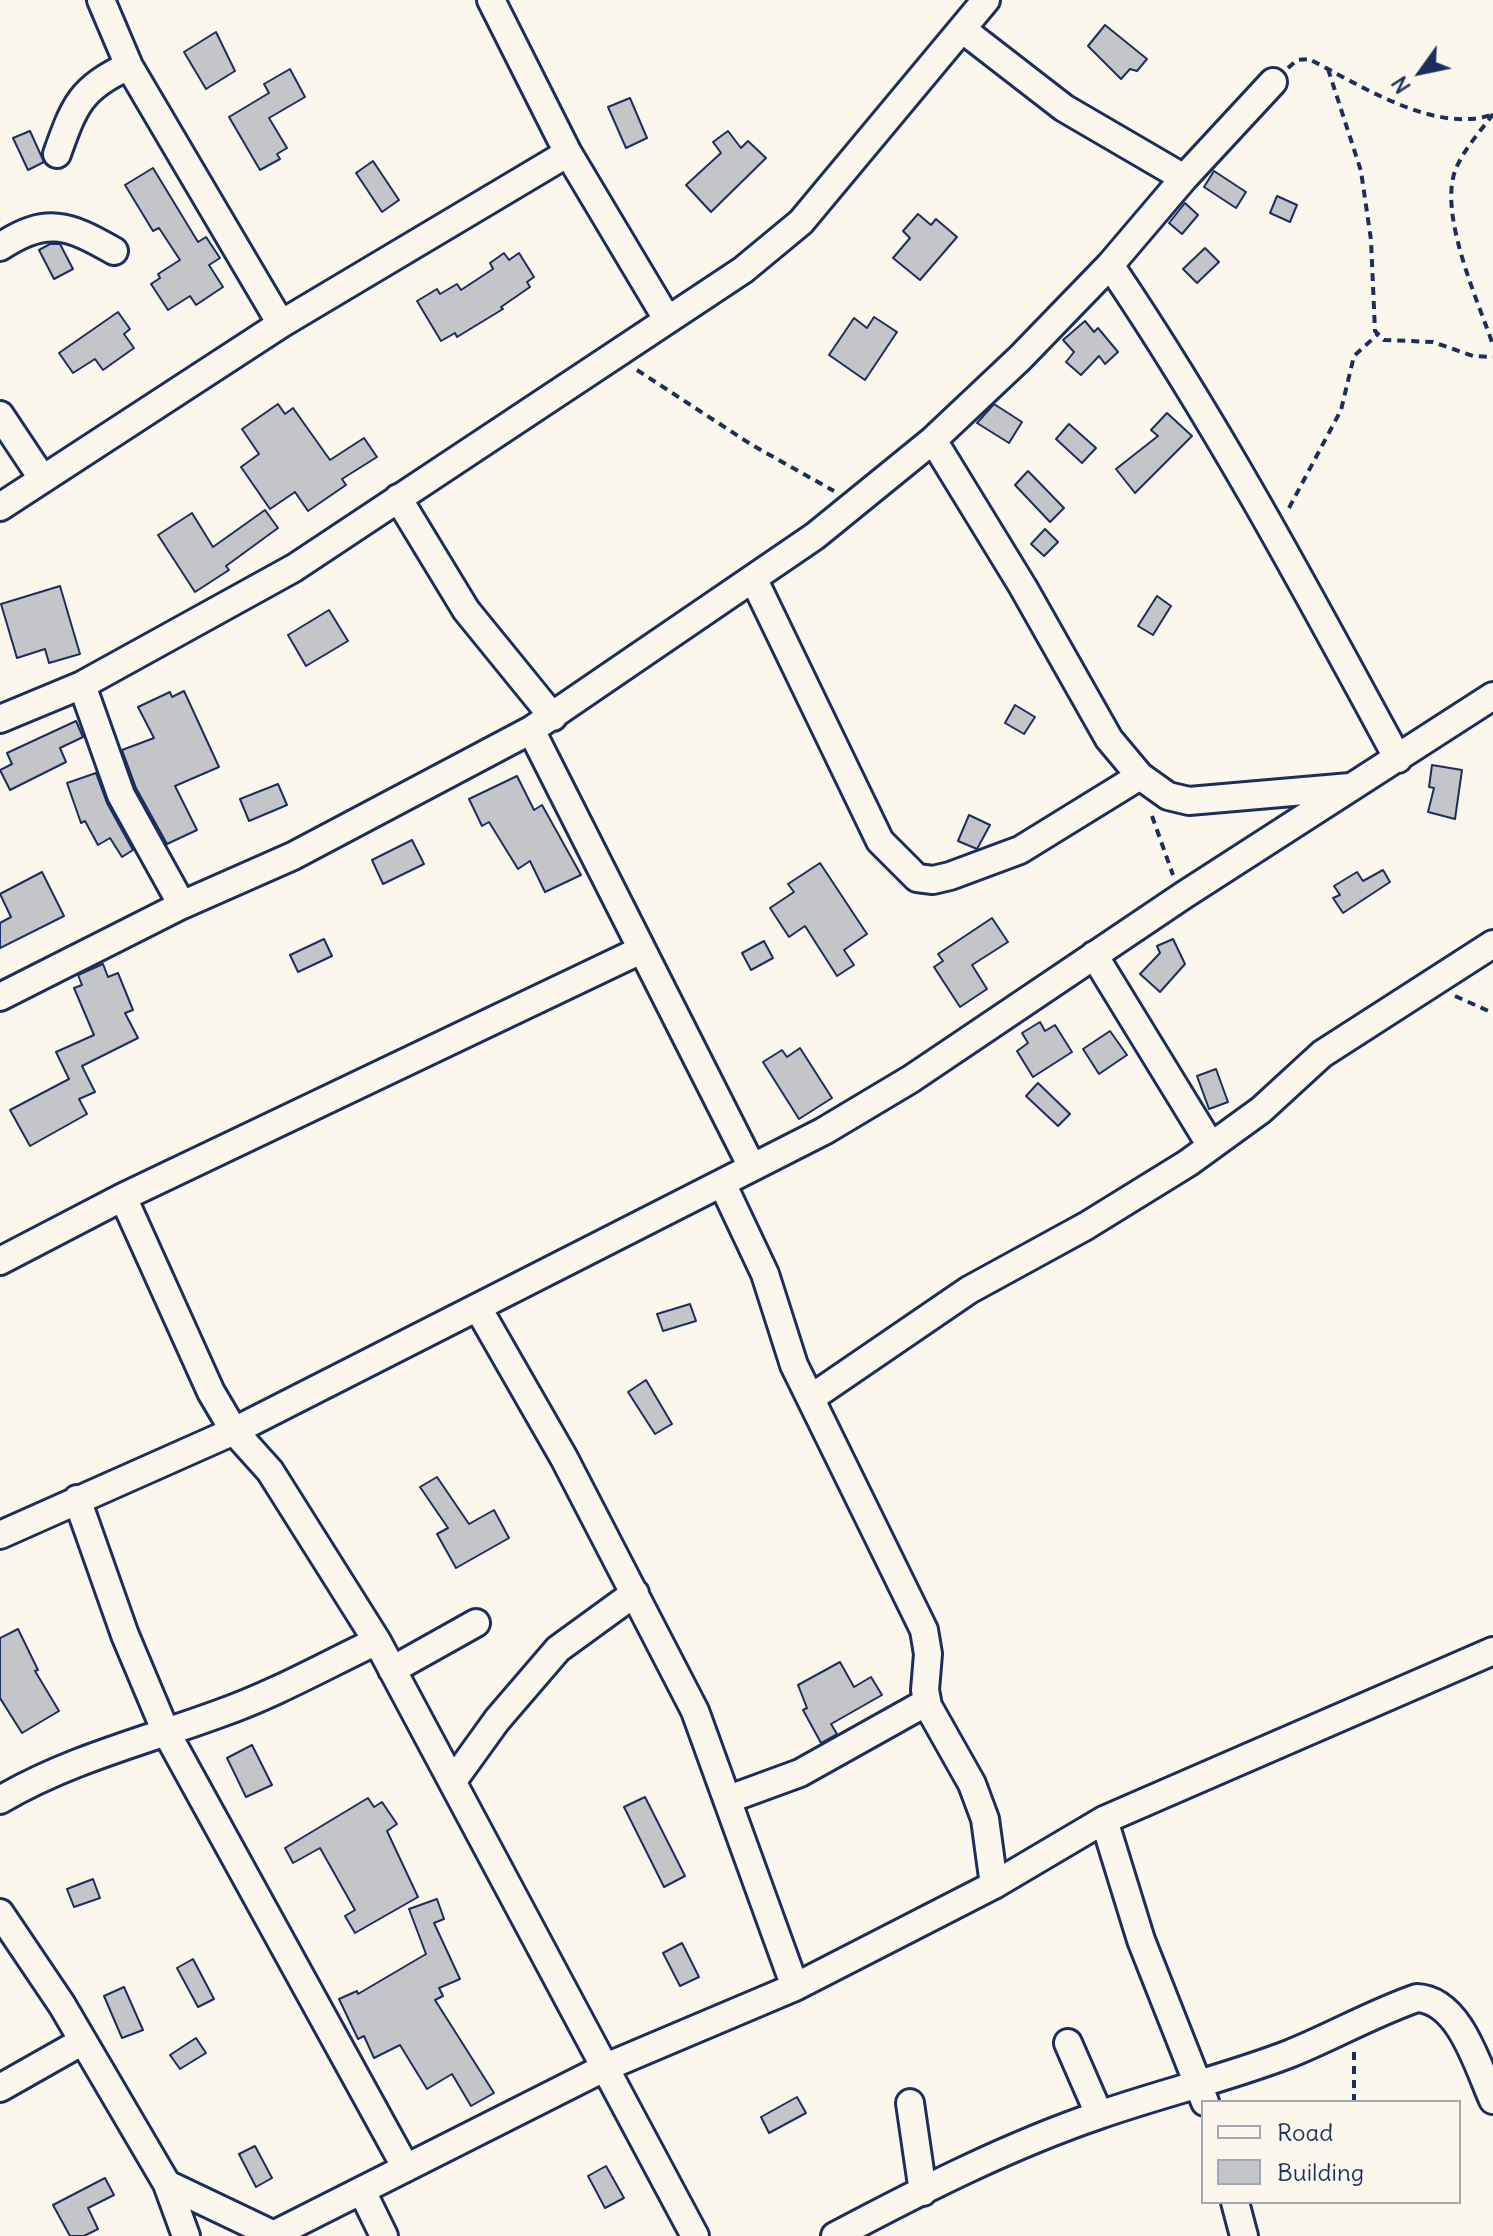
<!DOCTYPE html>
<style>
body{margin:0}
#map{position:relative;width:1493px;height:2236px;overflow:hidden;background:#fbf7ec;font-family:Delius,sans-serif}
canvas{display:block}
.legend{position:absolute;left:1201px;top:2100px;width:260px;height:104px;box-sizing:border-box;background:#fbf7ec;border:2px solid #a1a7b3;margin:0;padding:10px 14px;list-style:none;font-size:24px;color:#1b2f5e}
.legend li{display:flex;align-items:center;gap:16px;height:40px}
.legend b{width:40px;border:2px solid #a1a7b3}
.north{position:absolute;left:1381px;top:32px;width:80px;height:80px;-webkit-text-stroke:6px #fbf7ec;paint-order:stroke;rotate:237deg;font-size:22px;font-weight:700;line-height:32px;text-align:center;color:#1b2f5e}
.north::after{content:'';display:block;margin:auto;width:28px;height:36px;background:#1b2f5e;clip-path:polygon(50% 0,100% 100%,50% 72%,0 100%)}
</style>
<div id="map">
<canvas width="1493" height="2236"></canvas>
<ul class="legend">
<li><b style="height:10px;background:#fbf7ec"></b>Road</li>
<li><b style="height:22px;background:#c3c5c9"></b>Building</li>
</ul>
<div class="north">N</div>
</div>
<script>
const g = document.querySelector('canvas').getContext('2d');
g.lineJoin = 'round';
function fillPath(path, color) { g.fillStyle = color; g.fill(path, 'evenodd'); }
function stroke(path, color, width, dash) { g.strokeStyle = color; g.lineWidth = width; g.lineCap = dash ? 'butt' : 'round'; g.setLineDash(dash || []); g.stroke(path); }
const building = new Path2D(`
 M 1105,25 L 1147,59 L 1137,71 L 1130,69 L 1121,79 L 1088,46 Z
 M 216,32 L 235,71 L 206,89 L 184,52 Z
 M 290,69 L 305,97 L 269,118 L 287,148 L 277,154 L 280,159 L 260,170 L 229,117 L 269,93 L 264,84 Z
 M 630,98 L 647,138 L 626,148 L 608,107 Z
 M 30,131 L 44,162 L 28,170 L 13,138 Z
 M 728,131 L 741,148 L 748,141 L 766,158 L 711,212 L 686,185 L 721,153 L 713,142 Z
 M 373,161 L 399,200 L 382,212 L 356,173 Z
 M 153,168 L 198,242 L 206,237 L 220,258 L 209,265 L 223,287 L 196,305 L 190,296 L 168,310 L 151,284 L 160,278 L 158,274 L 180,260 L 159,228 L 153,231 L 125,185 Z
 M 1214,171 L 1246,192 L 1236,208 L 1204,187 Z
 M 1277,196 L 1297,205 L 1290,222 L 1270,213 Z
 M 1185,203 L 1198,215 L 1182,234 L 1169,223 Z
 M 918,214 L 931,225 L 936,219 L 957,237 L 920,280 L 893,258 L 910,238 L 903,231 Z
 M 50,244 L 60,244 L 73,269 L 54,279 L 39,250 Z
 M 1205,248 L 1219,262 L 1197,283 L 1183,269 Z
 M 504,253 L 509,260 L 519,253 L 534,277 L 527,282 L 530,287 L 501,307 L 503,309 L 457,337 L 455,333 L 441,341 L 417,301 L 437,289 L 440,294 L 457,284 L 461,290 L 493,269 L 490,263 Z
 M 118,312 L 130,329 L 124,334 L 134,348 L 103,370 L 95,359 L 73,373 L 59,353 Z
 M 874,317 L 897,332 L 865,380 L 829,355 L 854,318 L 867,328 Z
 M 1085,321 L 1094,332 L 1098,328 L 1118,352 L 1105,364 L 1099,356 L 1081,375 L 1066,362 L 1074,352 L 1063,340 Z
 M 278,404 L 285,414 L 293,408 L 330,460 L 364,438 L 377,457 L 342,479 L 346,485 L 308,511 L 295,492 L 270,509 L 241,467 L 259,454 L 242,429 Z
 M 994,404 L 1022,422 L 1009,443 L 977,423 Z
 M 1167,413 L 1192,436 L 1135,493 L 1116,469 L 1158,436 L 1151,430 Z
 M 1069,424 L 1096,448 L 1082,463 L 1056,439 Z
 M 1028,471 L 1064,508 L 1050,522 L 1015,485 Z
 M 265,510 L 278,528 L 226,566 L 229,570 L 195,592 L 158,535 L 192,513 L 213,547 Z
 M 1045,529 L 1058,542 L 1044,556 L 1031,544 Z
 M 60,586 L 80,654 L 49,663 L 45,649 L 17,658 L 1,604 Z
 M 1157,596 L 1171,606 L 1153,635 L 1138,626 Z
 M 329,610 L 348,641 L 306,666 L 288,635 Z
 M 184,691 L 219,767 L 175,786 L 197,830 L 167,844 L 136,788 L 122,750 L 154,738 L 138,707 L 170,692 L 172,697 Z
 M 1015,705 L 1035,717 L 1024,734 L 1005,723 Z
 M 76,721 L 83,737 L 60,748 L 66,762 L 10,790 L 0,770 L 12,764 L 7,753 Z
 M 1432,765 L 1462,770 L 1455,819 L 1428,812 L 1434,788 L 1429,787 Z
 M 96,773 L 107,803 L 133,850 L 122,857 L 110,838 L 98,845 L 85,821 L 81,823 L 67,783 Z
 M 517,776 L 534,810 L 542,805 L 581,875 L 545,892 L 530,861 L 518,869 L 489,822 L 482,826 L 469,799 Z
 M 278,784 L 287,805 L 249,821 L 240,799 Z
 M 969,815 L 990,825 L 977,849 L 958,841 Z
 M 412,840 L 424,864 L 383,884 L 372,860 Z
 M 820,863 L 867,934 L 844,950 L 854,965 L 837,976 L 805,926 L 789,937 L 770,908 L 794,892 L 788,884 Z
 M 1383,870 L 1390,882 L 1343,913 L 1333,898 L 1340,895 L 1334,886 L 1357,872 L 1363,881 Z
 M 42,872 L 64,916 L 0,948 L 0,923 L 11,917 L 0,894 Z
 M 992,918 L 1008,942 L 972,965 L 987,989 L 960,1007 L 934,967 L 943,961 L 938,954 Z
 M 324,939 L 332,956 L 298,972 L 290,955 Z
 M 1173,939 L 1185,964 L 1160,992 L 1140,974 L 1160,953 L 1157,946 Z
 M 764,941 L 773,958 L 751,970 L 742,953 Z
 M 103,964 L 108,977 L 118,973 L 133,1010 L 125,1013 L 138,1038 L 82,1066 L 95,1092 L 79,1099 L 87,1114 L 30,1146 L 10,1110 L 69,1079 L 56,1052 L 94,1035 L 74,988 L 82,985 L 78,975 Z
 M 1040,1022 L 1045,1031 L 1055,1025 L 1072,1052 L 1033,1077 L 1017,1051 L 1028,1043 L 1022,1033 Z
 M 1110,1031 L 1127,1055 L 1099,1074 L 1083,1049 Z
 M 800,1048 L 832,1098 L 799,1119 L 763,1062 L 782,1050 L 787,1057 Z
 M 1216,1069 L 1228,1102 L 1209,1109 L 1197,1076 Z
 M 1038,1083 L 1070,1114 L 1058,1126 L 1026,1096 Z
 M 690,1304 L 696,1321 L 663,1331 L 657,1314 Z
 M 646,1380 L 672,1424 L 655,1434 L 628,1392 Z
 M 437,1477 L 469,1524 L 494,1510 L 509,1538 L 456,1568 L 437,1534 L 448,1528 L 420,1487 Z
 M 18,1629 L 38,1670 L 35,1671 L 59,1711 L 22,1733 L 0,1698 L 0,1638 Z
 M 840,1662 L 854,1687 L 871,1677 L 882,1695 L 831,1724 L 837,1734 L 821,1743 L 803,1710 L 807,1708 L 798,1685 Z
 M 252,1745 L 272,1785 L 246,1797 L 227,1758 Z
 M 645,1797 L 685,1876 L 664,1887 L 624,1807 Z
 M 368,1798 L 374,1807 L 382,1802 L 397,1824 L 387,1831 L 418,1897 L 355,1933 L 345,1916 L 355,1910 L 320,1848 L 293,1863 L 285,1848 Z
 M 93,1879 L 100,1898 L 74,1907 L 67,1889 Z
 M 437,1899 L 444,1919 L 434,1923 L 460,1979 L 439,1988 L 443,1996 L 435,2000 L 494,2093 L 471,2106 L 452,2074 L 427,2089 L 400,2045 L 374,2058 L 364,2036 L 358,2039 L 339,1999 L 357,1991 L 358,1994 L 426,1954 L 409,1909 Z
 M 682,1943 L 699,1977 L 680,1986 L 663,1953 Z
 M 193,1959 L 214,1999 L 198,2007 L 177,1968 Z
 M 124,1987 L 143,2030 L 122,2038 L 104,1996 Z
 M 196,2038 L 206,2053 L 180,2069 L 170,2055 Z
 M 797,2097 L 806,2113 L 769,2133 L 761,2117 Z
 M 255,2146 L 272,2178 L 256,2187 L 239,2154 Z
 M 606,2166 L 624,2198 L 605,2208 L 588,2176 Z
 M 105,2178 L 114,2195 L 88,2208 L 98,2229 L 84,2236 L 70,2236 L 53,2205 Z`);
const path = new Path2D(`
 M 1288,68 L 1297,60 L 1309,59 C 1358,84 1434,134 1491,115
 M 1328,69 L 1361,171 L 1371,240 L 1375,331 L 1384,340 L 1433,342 L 1473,356 L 1493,357
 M 1493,114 C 1480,132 1463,150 1455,171 C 1439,216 1478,301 1493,345
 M 637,370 L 752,445 L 834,491
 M 1289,508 L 1341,410 L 1354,356 L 1377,335
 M 1152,816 L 1173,875
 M 1455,996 L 1493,1013
 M 1354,2052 L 1354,2102`);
const minor = new Path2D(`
 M 101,0 L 129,66 L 281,324
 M 491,0 L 568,153 L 667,319
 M 962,29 L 1064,108 L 1184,178
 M 57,154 C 74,106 81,87 129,66
 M 0,247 C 46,216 69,225 114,251
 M 1110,265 C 1217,423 1307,591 1398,759
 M 0,415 L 42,478
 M 933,440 L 1023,587 L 1109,739 L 1140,776 L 1168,796 L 1189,801 L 1350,787
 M 398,498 L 466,610 L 553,717
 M 0,507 L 281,324 L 568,153
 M 754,580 L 880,841 L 917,878 L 933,880 L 950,876 L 1020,850 L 1140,776
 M 82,685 L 121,795 L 182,905
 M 0,719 L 82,685 L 294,568 L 743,270 L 801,222 L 986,0
 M 531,730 L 752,1167
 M 1094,955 L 1211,1146
 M 0,997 L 182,905 L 293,856 L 531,730 L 815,536 L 933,440 L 1020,358 L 1110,265 L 1184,178 L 1273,82
 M 722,1183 L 765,1274 L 794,1365 L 924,1630 L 928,1654 L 925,1690 L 928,1706 L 972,1784 L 985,1819 L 994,1885
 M 123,1197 L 211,1392 L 234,1431 L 270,1471 L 377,1641 L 695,2236
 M 0,1261 L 123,1197 L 641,950
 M 478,1308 L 564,1458 L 695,1711 L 795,1987
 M 811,1398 L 969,1290 L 1086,1226 L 1188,1163 L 1261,1110 L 1322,1054 L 1493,944
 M 77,1499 L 125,1635 L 165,1730 L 406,2168
 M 0,1535 L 234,1431 L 824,1131 L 911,1079 L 1184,895 L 1493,696
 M 392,1670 L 476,1623
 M 453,1781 L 497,1720 L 558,1649 L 635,1593
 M 729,1799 L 800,1773 L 927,1702
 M 0,1800 C 70,1759 145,1741 221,1713 C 275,1694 326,1665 377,1641
 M 1104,1820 L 1141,1940 L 1205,2102
 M 0,1913 L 62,2005 L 167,2184 L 186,2236
 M 1068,2043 L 1099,2114
 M 0,2088 L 83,2041
 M 910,2103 L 923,2192
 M 167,2184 L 274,2235
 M 362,2191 L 384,2236
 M 1235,2202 L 1244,2236
 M 271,2236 L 606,2067 L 795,1987 L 994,1885 L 1104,1820 L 1493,1651
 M 835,2236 C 920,2191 1008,2146 1099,2115 C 1162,2093 1227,2078 1289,2054 C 1332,2037 1373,2013 1417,1998 C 1460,2000 1478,2067 1493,2100`);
fillPath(building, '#c3c5c9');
stroke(building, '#1b2f5e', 2);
stroke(minor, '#1b2f5e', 32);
stroke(path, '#1b2f5e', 4, [8, 6]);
stroke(minor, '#fbf7ec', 26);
</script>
